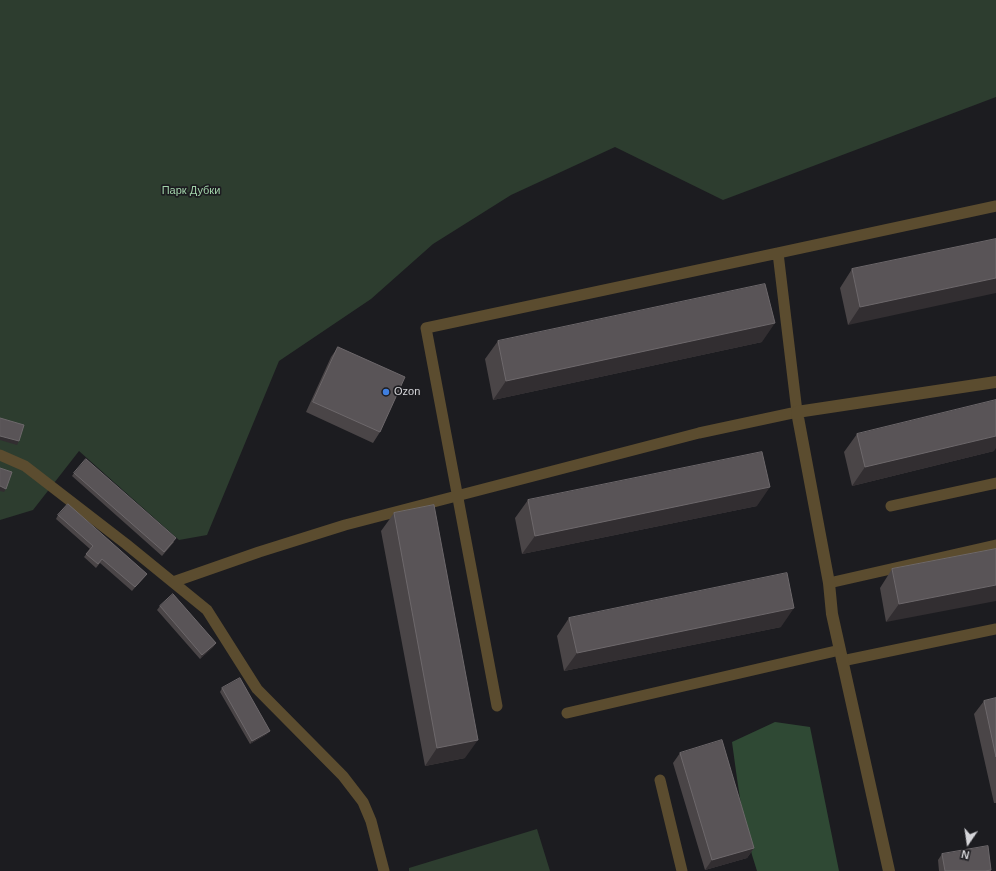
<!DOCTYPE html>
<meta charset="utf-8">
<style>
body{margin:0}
#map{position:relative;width:996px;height:871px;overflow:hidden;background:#1c1c20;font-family:Arial,sans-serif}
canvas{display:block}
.north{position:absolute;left:948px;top:823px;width:40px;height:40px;-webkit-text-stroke:3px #1c1c20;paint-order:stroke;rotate:193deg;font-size:11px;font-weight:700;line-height:16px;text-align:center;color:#d5d5d9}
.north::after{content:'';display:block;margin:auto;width:14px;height:18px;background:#d5d5d9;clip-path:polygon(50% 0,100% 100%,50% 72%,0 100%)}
</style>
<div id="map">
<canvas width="996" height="871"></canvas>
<div class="north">N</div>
</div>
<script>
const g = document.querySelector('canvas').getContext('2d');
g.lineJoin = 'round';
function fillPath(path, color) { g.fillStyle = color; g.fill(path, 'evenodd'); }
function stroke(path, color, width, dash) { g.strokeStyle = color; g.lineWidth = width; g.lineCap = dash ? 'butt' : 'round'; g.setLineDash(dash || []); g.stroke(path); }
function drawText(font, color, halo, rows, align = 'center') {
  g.font = font + ' Arial,sans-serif'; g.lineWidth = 3.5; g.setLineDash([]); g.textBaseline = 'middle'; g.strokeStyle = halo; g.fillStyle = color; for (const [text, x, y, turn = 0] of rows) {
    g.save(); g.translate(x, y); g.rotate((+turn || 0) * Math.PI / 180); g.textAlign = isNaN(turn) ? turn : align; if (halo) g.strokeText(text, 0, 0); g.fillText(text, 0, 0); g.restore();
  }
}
const green = new Path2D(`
 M 0,0 L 996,0 L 996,97 L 723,200 L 615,147 L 511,195 L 433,244 L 371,299 L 279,361 L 207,535 L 179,540 L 79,451 L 33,510 L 0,520 Z
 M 537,829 L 550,871 L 409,871 L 409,868 Z`);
const forest = new Path2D(`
 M 775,722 L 810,727 L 839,871 L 757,871 C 743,829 738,785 732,742 Z`);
const lane = new Path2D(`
 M 778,253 L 996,206
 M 0,455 L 25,466 L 126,544 L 207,610 L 257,689 L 343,776 L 363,802 L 371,821 L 384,871
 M 891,506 L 996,483
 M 173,582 L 259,552 L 345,525 L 699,433 L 797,412 L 778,253 L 426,328 L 497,706
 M 829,583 L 996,545
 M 842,661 L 996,629
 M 567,713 L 840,650
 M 660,780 L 682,871`);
const street = new Path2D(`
 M 889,871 L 832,614 L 829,583 L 797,412 L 996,382`);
const wall = new Path2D(`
 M 996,239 L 848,325 L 840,288 L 852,269 Z
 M 498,341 L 762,342 L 493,400 L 485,359 Z
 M 338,347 L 380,432 L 373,443 L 306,412 L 331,357 Z
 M 857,434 L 994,451 L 852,486 L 844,452 Z
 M 74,473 L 174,542 L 162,556 L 72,476 Z
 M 528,500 L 757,506 L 522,554 L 515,518 Z
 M 394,513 L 465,758 L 425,766 L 381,531 Z
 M 58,515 L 144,577 L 132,591 L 100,563 L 96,568 L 84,557 L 90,549 L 56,519 Z
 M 996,549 L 886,622 L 880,588 L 892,569 Z
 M 160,606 L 216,643 L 213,647 L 200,659 L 157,610 Z
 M 569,618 L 781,627 L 564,671 L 557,636 Z
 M 222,688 L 267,734 L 250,744 L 220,692 Z
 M 996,698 L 996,803 L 994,803 L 974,714 L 984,701 Z
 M 680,753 L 754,848 L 747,858 L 705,870 L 673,763 Z
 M 942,854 L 991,870 L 991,871 L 939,871 L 938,860 Z`);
const shadedWall = new Path2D(`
 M 996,278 L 996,293 L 848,325 L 860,307 Z
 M 775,323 L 762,342 L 493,400 L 506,381 Z
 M 0,436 L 19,441 L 17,445 L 0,440 Z
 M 996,436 L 996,448 L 994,451 L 852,486 L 865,467 Z
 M 0,486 L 6,489 L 4,492 L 0,491 Z
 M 770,487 L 757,506 L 522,554 L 535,536 Z
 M 996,585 L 996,601 L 886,622 L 899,604 Z
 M 794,608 L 781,627 L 564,671 L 577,653 Z
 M 216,643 L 213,647 L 200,659 L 202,655 Z
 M 270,731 L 267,734 L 250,744 L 252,741 Z
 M 478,740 L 465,758 L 425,766 L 437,748 Z
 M 754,848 L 747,858 L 705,870 L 712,860 Z`);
const building = new Path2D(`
 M 996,239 L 996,278 L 860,307 L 852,269 Z
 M 765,284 L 775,323 L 506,381 L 498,341 Z
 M 338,347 L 405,377 L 380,432 L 313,402 Z
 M 996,400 L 996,436 L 865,467 L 857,434 Z
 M 0,418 L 24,425 L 19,441 L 0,436 Z
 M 762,452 L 770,487 L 535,536 L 528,500 Z
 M 86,459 L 176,538 L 164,552 L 74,473 Z
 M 0,468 L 12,472 L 6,489 L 0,486 Z
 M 68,504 L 147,574 L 135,587 L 102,559 L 98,564 L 86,554 L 93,546 L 58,515 Z
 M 434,505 L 478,740 L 437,748 L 394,513 Z
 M 996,549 L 996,585 L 899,604 L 892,569 Z
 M 787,573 L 794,608 L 577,653 L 569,618 Z
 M 173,594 L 216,643 L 202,655 L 160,606 Z
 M 240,678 L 270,731 L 252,741 L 222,688 Z
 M 996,698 L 996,757 L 984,701 Z
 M 722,740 L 754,848 L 712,860 L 680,753 Z
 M 988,846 L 991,870 L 985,871 L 945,871 L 942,854 Z`);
const markers = [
 [386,392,4,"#3f7fe0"]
];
const parkNames = [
 ["Парк Дубки",191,191]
];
const poiNames = [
 ["Ozon",394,392]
];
fillPath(green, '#2d3d2f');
fillPath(forest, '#2f4934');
stroke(lane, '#5b4c2f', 11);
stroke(street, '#5b4c2f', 12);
fillPath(wall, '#4a4547');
fillPath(shadedWall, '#322e31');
fillPath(building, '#595457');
stroke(building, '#6d686b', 1);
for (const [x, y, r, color] of markers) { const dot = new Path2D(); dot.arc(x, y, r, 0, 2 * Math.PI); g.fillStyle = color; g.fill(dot); stroke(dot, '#1c1c20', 1.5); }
drawText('11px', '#a2d3aa', '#1c1c20', parkNames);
drawText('11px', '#d5d5d9', '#1c1c20', poiNames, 'left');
</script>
